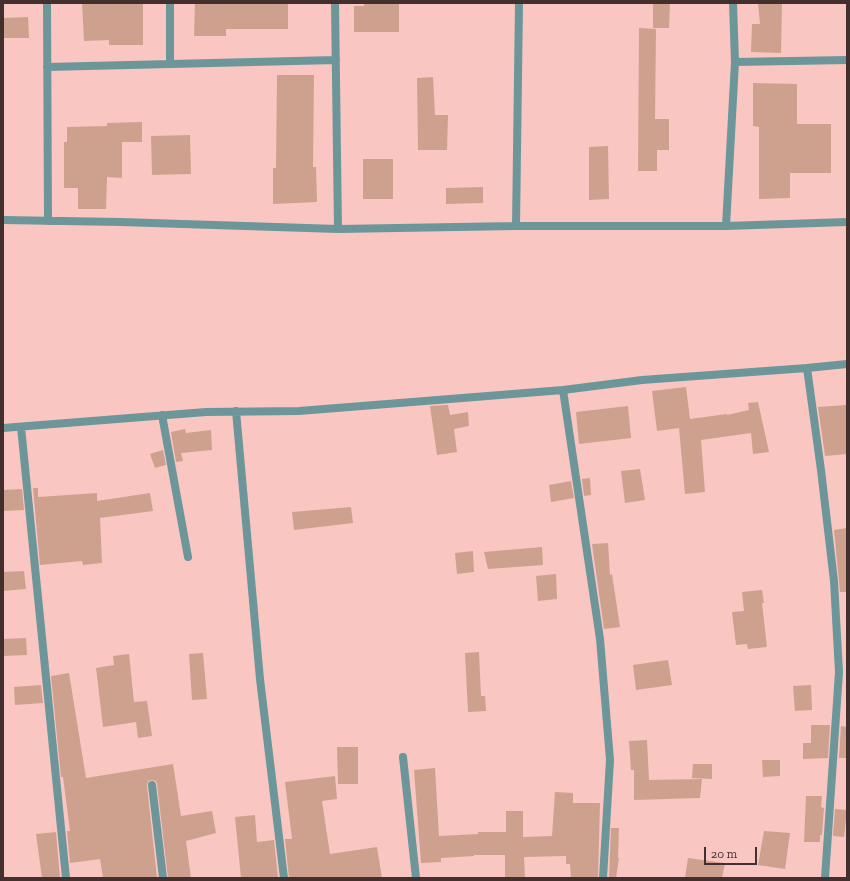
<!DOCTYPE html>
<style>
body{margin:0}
#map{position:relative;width:850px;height:881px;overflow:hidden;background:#fac6c1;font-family:"Zilla Slab",serif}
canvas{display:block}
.frame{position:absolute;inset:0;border:4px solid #432f2d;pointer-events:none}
.scale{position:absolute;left:704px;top:847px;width:53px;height:18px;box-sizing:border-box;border:2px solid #432f2d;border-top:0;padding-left:5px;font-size:12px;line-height:14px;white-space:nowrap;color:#432f2d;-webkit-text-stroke:3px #fac6c1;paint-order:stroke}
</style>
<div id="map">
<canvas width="850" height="881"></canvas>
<div class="frame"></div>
<div class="scale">20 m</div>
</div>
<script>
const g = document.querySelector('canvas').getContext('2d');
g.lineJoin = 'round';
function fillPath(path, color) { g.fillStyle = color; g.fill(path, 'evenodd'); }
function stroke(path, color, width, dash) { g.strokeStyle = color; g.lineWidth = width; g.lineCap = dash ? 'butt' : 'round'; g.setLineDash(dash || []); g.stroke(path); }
const building = new Path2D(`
 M 82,3 L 143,3 L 143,45 L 109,45 L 109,40 L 84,41 Z
 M 195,3 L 288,3 L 288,29 L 226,29 L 226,36 L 194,36 Z
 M 364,3 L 399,3 L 399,32 L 354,32 L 354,6 L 364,6 Z
 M 653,3 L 670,3 L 669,28 L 653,28 Z
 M 758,3 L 782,3 L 781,53 L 751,52 L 752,24 L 760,24 Z
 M 28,17 L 29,38 L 3,38 L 3,18 Z
 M 639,28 L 656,29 L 655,119 L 669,119 L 669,150 L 657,150 L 657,171 L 638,171 Z
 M 277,75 L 314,75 L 313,167 L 316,167 L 317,202 L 273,204 L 273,168 L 276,168 Z
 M 433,77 L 435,115 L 448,115 L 447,150 L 418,150 L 417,78 Z
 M 753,83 L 797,84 L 797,124 L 831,124 L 831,173 L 790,173 L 790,198 L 759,199 L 759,127 L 753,126 Z
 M 142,122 L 142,142 L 122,142 L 122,178 L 107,177 L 106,209 L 78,209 L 78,188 L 64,188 L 64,142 L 67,142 L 67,127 L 107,126 L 107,123 Z
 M 190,135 L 191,174 L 152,175 L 151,136 Z
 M 608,146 L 609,199 L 589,200 L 589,147 Z
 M 363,159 L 393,159 L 393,199 L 363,199 Z
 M 483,187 L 483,203 L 446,204 L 446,188 Z
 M 686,387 L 690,419 L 727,414 L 727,415 L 749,410 L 748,403 L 758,402 L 769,452 L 753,454 L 751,433 L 701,440 L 705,492 L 685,494 L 679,428 L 657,431 L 652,391 Z
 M 448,405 L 450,415 L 468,412 L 469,426 L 454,429 L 457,452 L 437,455 L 430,406 Z
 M 846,405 L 847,454 L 825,456 L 818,407 Z
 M 628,406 L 631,438 L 579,444 L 576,412 Z
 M 185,429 L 186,433 L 211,430 L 212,450 L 181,453 L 183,461 L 176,462 L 171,432 Z
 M 163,450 L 166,465 L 155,468 L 150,454 Z
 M 640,469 L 645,500 L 625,503 L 621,471 Z
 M 590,478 L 591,495 L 584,496 L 582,479 Z
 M 571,481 L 574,498 L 551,502 L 549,485 Z
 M 33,488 L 38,488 L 38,497 L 97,493 L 97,501 L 150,493 L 153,511 L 100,518 L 102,563 L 83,565 L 82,561 L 40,565 Z
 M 22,489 L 24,510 L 3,511 L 3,490 Z
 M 351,507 L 353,523 L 294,530 L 292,512 Z
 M 847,528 L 847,592 L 840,592 L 834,530 Z
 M 608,543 L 610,575 L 612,574 L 620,627 L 604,629 L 592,544 Z
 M 542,547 L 543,565 L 488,569 L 484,552 Z
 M 473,551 L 474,572 L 457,574 L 455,553 Z
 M 24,571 L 26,589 L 3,591 L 3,572 Z
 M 556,574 L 557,599 L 538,601 L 536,576 Z
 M 762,590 L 764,603 L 762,603 L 767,647 L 748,649 L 747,644 L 736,645 L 732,612 L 744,611 L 742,592 Z
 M 26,638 L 27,655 L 3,656 L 3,639 Z
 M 479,652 L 481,696 L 485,696 L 486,711 L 468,712 L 465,653 Z
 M 203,653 L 207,699 L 192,700 L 189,654 Z
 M 129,654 L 134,702 L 147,701 L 152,736 L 138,738 L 136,722 L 103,727 L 96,668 L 114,665 L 113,656 Z
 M 668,660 L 672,685 L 636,690 L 633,665 Z
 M 69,673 L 86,778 L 173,764 L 181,816 L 212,811 L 216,833 L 186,841 L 191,878 L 168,878 L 157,784 L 156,781 L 152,780 L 148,781 L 147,786 L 157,878 L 103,878 L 100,859 L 70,863 L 67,831 L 70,831 L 63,777 L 61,777 L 51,676 Z
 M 41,685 L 43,703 L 15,705 L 14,687 Z
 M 811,685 L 812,710 L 795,711 L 793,686 Z
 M 811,725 L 830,725 L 828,758 L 803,759 L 803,743 L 811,743 Z
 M 841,726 L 847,727 L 847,758 L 839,758 Z
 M 647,740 L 649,780 L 702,779 L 700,798 L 634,800 L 634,770 L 631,770 L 629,741 Z
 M 337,747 L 358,747 L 358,784 L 338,784 Z
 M 762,760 L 780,760 L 780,776 L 763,777 Z
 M 693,764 L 712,764 L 712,779 L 692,778 Z
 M 435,768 L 439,836 L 478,834 L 478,832 L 506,832 L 506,811 L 523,811 L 523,837 L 552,836 L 555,792 L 573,793 L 573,803 L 600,803 L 598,878 L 571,878 L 570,864 L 566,864 L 566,856 L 524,857 L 525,878 L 505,878 L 505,855 L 474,855 L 474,856 L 441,858 L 441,862 L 421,863 L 414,770 Z
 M 335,776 L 337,799 L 322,801 L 330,854 L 377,847 L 382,878 L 289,878 L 285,839 L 292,839 L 285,782 Z
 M 806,796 L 822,796 L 821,807 L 824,808 L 822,835 L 820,835 L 820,842 L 804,842 Z
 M 835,809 L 847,810 L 844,837 L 833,836 Z
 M 255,815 L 257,842 L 274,840 L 278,878 L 241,878 L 235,817 Z
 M 611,828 L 619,828 L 618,858 L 619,858 L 616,878 L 609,878 Z
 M 764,831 L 790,833 L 785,869 L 758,865 Z
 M 56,832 L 60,878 L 42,878 L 36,834 Z
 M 688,858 L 725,863 L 722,878 L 685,878 Z`);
const street = new Path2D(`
 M 47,3 L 48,221
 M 170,3 L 170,64
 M 335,3 L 338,229
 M 735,62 L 847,60
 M 47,67 L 336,60
 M 3,220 L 121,222 L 338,229 L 516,226 L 726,226 L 847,222
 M 516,226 L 519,3
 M 726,226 L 735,62 L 733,3
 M 807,368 L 821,470 L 834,581 L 839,672 L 825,878
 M 563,390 L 600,639 L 610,760 L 603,878
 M 236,411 L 260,679 L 284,878
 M 162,415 L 188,557
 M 21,427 L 66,878
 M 3,428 L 206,412 L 299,411 L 563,390 L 642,380 L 807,368 L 847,364
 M 403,757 L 416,878
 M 152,785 L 163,878`);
fillPath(building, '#cea18e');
stroke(street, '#6d969b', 8);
</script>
